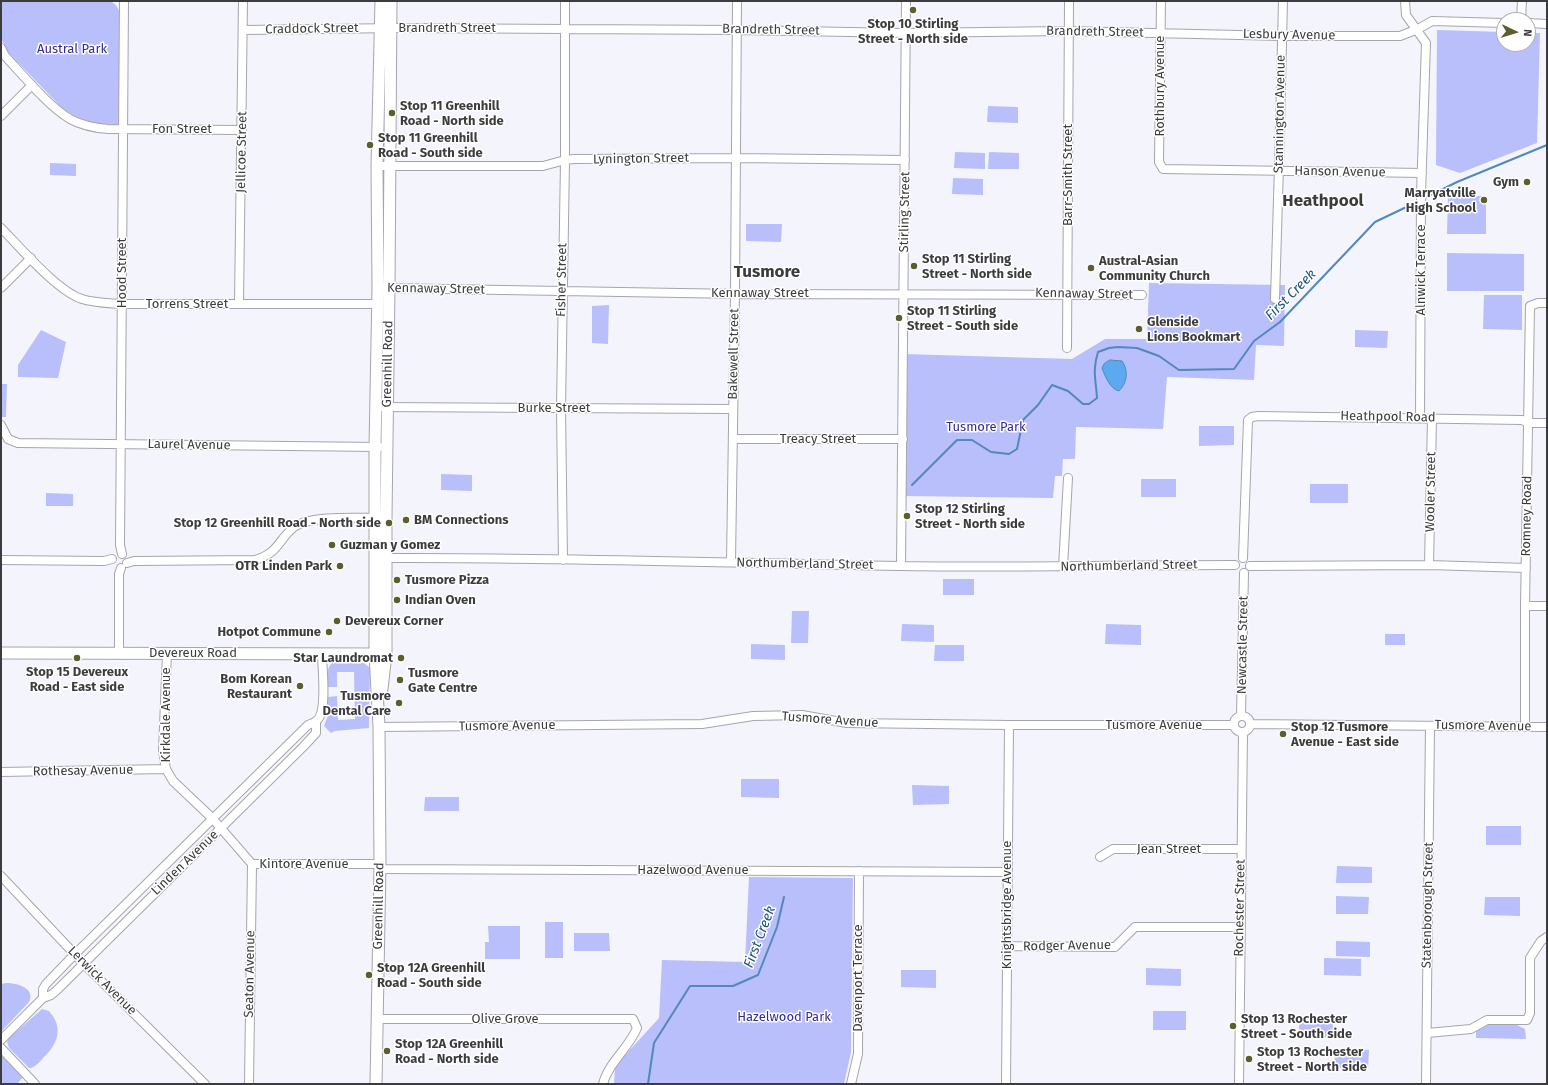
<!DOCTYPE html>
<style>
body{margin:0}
#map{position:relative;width:1548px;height:1085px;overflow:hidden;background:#f4f5fc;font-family:"Fira Sans",sans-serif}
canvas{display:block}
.frame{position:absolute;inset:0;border:2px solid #3c3c3f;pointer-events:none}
.north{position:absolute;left:1496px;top:12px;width:40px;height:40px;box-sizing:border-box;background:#fff;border:1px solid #b1b1b2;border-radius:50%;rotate:94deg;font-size:11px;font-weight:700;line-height:16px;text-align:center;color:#3c3c3f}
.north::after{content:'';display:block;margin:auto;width:14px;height:18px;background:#5c5f2d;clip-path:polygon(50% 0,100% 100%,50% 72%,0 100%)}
</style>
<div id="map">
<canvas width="1548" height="1085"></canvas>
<div class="frame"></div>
<div class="north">N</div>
</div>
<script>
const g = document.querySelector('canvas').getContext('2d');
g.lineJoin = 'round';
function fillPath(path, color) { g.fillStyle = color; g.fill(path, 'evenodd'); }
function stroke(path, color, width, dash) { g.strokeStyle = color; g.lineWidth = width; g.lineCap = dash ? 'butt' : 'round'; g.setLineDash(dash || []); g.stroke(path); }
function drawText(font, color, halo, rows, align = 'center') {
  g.font = font + ' "Fira Sans",sans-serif'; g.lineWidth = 3; g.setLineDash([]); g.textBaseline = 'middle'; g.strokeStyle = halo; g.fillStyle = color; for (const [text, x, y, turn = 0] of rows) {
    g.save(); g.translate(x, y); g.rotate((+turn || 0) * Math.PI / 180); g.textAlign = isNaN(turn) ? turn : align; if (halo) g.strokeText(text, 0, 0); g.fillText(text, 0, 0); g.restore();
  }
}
const green = new Path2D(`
 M 1,1 L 110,1 C 116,4 119,8 120,15 L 119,125 C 98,125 79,121 61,107 L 7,51 L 1,38 Z
 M 1437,30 L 1504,32 L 1504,44 L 1528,44 L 1528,33 L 1540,33 L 1537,143 L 1460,173 L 1436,165 Z
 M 988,106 L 1018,107 L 1018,123 L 987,122 Z
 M 955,152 L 985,153 L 985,169 L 954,168 Z
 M 989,152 L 1019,153 L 1019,169 L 988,169 Z
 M 50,163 L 76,164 L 76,176 L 50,175 Z
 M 953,178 L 983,179 L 983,195 L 952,194 Z
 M 1448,196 L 1486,196 L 1486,234 L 1447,234 Z
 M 746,224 L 782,224 L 781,242 L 746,241 Z
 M 1447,253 L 1524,254 L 1524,291 L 1447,291 Z
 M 1149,283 L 1285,285 L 1284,346 L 1256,345 L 1254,380 L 1167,377 L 1163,429 L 1076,427 L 1075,459 L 1063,459 L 1062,476 L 1055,476 L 1053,498 L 902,496 L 903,354 L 1072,359 L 1105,339 L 1147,339 Z
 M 1484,295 L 1522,295 L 1522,330 L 1483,329 Z
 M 609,305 L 608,344 L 592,343 L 592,306 Z
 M 41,330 L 66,342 L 58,378 L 18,377 L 18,365 Z
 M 1355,330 L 1388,331 L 1387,348 L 1355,347 Z
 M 1,384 L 7,384 L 6,417 L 1,417 Z
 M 1199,426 L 1234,426 L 1234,445 L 1199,446 Z
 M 441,474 L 472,475 L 472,491 L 441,490 Z
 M 1141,479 L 1176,479 L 1176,497 L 1141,497 Z
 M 1310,484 L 1348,484 L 1348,503 L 1310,503 Z
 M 46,493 L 73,494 L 73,506 L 46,506 Z
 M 943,579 L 974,579 L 974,595 L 943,595 Z
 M 792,611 L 809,611 L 808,643 L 791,643 Z
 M 902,624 L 934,625 L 934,642 L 901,641 Z
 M 1106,624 L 1141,625 L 1141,645 L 1105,644 Z
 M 1385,634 L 1405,634 L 1405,645 L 1385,645 Z
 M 751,644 L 785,645 L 785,660 L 751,659 Z
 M 935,645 L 964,645 L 964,661 L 934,661 Z
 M 332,663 L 364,663 L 370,668 L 369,728 L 335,731 L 331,733 L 324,726 L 328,715 L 328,697 L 337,696 L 338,720 L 355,719 L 354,672 L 337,672 L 337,687 L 328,687 C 328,679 325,669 332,663 Z
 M 741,779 L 779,779 L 779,798 L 741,797 Z
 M 912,785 L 949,786 L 949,804 L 913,805 Z
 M 425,797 L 459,797 L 459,811 L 424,811 Z
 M 1486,826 L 1521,826 L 1521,845 L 1486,845 Z
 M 1337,866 L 1372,867 L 1372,883 L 1336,883 Z
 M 749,877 L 853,878 L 851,1052 L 844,1084 L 614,1084 L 615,1066 L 659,1018 L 662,960 L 745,962 Z
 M 1336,896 L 1369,897 L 1368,914 L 1336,914 Z
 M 1485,897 L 1520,897 L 1520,916 L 1484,915 Z
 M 545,922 L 563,922 L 563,958 L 545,958 Z
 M 488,926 L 520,926 L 520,959 L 485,959 L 485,942 L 489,942 Z
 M 574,933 L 609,933 L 610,951 L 574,951 Z
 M 1336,941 L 1370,942 L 1370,957 L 1336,956 Z
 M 1324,958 L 1361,959 L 1361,976 L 1324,975 Z
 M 1146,968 L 1181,969 L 1181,986 L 1146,985 Z
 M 901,970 L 936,970 L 936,988 L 901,987 Z
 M 6,983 C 17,983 36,988 29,1002 L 1,1032 L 1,984 Z
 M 42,1009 L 49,1011 C 64,1028 58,1044 43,1058 C 40,1062 36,1066 31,1068 L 29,1068 L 9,1048 L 7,1042 L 9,1038 Z
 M 1153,1011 L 1186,1011 L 1186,1030 L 1153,1030 Z
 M 1299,1019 L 1333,1020 L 1333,1038 L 1299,1037 Z
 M 1488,1023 L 1513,1023 L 1525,1029 L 1526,1039 L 1476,1038 L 1476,1030 Z
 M 1335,1049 L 1369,1050 L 1368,1069 L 1335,1068 Z
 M 1,1052 L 23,1077 L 17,1084 L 1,1084 Z`);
const water = new Path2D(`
 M 1110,360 L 1122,361 C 1129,371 1127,383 1119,391 C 1110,389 1105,376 1102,368 L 1104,364 Z`);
const stream = new Path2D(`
 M 1423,199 L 1457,182 L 1547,145
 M 912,485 L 957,440 L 972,440 L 991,452 L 1009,454 L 1017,449 L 1023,420 L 1038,405 L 1052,385 L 1068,391 L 1083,404 L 1089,404 L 1097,398 C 1096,380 1092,371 1098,352 L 1109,348 L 1118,347 L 1137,348 L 1159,356 L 1179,370 L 1234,369 L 1254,341 L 1280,322 L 1375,222 L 1419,201
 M 648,1084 L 654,1043 L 690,986 L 733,986 L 758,975 L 777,927 L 784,897`);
const street = new Path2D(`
 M 1161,1 L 1159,162 L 1163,169 L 1422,173
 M 1405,1 L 1406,15 L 1426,43 L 1421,194 L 1420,418
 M 1521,20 L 1522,1
 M 1528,23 L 1547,24
 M 243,30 L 398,28 L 738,30 L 906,33 L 1065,31 L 1282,36 L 1400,36 L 1418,29 L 1432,21 L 1504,23
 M 1,48 L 5,56 C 23,75 48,106 70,119 C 81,125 95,128 108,129 L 242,130
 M 1,116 L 32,85
 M 377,166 L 543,166 L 565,160 L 574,159 L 737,158 L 905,160
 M 1,228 C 20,247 57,291 82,299 C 94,303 108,303 121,304 L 377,304
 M 1,288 L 31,258
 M 385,288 L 739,294 L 1142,295
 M 1275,299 L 1279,166 L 1283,1
 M 239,303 L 243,1
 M 1067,348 L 1069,1
 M 376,407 L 733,409
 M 1,425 L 8,439 L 18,443 L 379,447
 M 733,439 L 903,439
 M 122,554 L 120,545 L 124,1
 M 381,558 C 554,557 727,563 900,566 C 1012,568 1124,565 1235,565
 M 1243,558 L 1248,420 L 1252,417 L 1258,416 L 1522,420 L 1529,423 L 1547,423
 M 1,560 L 104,561 L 112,559
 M 563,560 L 561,409 L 565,160 L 565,1
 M 731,562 L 735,293 L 737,1
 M 127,563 L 134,561 L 255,560 C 280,552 277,541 294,527 C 310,515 358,518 379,518
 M 1429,565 L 1432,418
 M 901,566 L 906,1
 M 1250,566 L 1429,565 L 1526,568
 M 1063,567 L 1068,478
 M 1525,606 L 1547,606
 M 119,653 L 119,574 L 121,568
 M 167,653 L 163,751 L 166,769 L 173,781 L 212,818 L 252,864 L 380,864
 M1234 724a8 8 0 1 1 16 0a8 8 0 1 1-16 0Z
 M 1241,716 L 1244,573
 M 1250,724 L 1547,727
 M 379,727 L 702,724 L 753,716 L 802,715 L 847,723 L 1009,725 L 1234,725
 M 1525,727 L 1525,606 L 1530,306 L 1538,303 L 1547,303
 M 1,772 L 166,769
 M 1100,857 L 1113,849 L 1241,849
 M 380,869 L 1007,872
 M 1,876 L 83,963 L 205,1084
 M 1007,946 L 1115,947 L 1135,927 L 1240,927
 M 43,998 L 43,989 L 46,984 L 75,954 L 308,725 C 310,724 314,723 316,721 C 328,714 322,667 322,654
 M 377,1019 L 633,1019 L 637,1028 C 629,1048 608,1063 603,1084
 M 1427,1033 L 1471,1029 L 1487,1020 L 1527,1020 L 1530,1013 L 1530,958 L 1541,941 L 1547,937
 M 1,1040 L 43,998 L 51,995 L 57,990 L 303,747 L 316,733 L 316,722
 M 1,1048 L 35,1084
 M 249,1084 L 252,864
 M 851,1084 L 858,1054 L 859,871
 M 1006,1084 L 1009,725
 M 1239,1084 L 1243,732
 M 1426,1084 L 1430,726`);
const secondary = new Path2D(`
 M 1,653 L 381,654
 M 382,689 L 386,654 L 386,518 L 389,288 L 391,1
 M 376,1084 L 380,864 L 379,727 L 375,654 L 375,447 L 378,288 L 377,166 L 381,1`);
const markers = [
 [913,10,4,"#5c5f2d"],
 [392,113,4,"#5c5f2d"],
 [370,145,4,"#5c5f2d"],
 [1527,182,4,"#5c5f2d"],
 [1484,200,4,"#5c5f2d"],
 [914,266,4,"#5c5f2d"],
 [1091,268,4,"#5c5f2d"],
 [899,318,4,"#5c5f2d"],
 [1139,329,4,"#5c5f2d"],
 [907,516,4,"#5c5f2d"],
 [406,520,4,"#5c5f2d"],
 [389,523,4,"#5c5f2d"],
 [332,545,4,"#5c5f2d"],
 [340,566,4,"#5c5f2d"],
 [397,580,4,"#5c5f2d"],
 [397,600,4,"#5c5f2d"],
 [337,621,4,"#5c5f2d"],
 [329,632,4,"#5c5f2d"],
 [77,658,4,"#5c5f2d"],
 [401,658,4,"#5c5f2d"],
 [400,680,4,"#5c5f2d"],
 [300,686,4,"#5c5f2d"],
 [399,703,4,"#5c5f2d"],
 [1283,734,4,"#5c5f2d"],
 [369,975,4,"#5c5f2d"],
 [1233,1026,4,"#5c5f2d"],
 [387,1051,4,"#5c5f2d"],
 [1249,1059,4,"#5c5f2d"]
];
const poiNames = [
 ["Stop 10 Stirling",913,24,"center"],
 ["Street - North side",913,39,"center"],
 ["Stop 11 Greenhill",400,106],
 ["Road - North side",400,121],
 ["Stop 11 Greenhill",378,138],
 ["Road - South side",378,153],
 ["Gym",1519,182,"right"],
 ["Marryatville",1476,193,"right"],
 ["High School",1476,208,"right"],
 ["Stop 11 Stirling",922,259],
 ["Street - North side",922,274],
 ["Austral-Asian",1099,261],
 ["Community Church",1099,276],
 ["Stop 11 Stirling",907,311],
 ["Street - South side",907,326],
 ["Glenside",1147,322],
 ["Lions Bookmart",1147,337],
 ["Stop 12 Stirling",915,509],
 ["Street - North side",915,524],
 ["BM Connections",414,520],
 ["Stop 12 Greenhill Road - North side",381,523,"right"],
 ["Guzman y Gomez",340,545],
 ["OTR Linden Park",332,566,"right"],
 ["Tusmore Pizza",405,580],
 ["Indian Oven",405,600],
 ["Devereux Corner",345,621],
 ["Hotpot Commune",321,632,"right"],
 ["Star Laundromat",393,658,"right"],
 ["Stop 15 Devereux",77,672,"center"],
 ["Road - East side",77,687,"center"],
 ["Tusmore",408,673],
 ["Gate Centre",408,688],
 ["Bom Korean",292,679,"right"],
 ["Restaurant",292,694,"right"],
 ["Tusmore",391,696,"right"],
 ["Dental Care",391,711,"right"],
 ["Stop 12 Tusmore",1291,727],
 ["Avenue - East side",1291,742],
 ["Stop 12A Greenhill",377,968],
 ["Road - South side",377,983],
 ["Stop 13 Rochester",1241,1019],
 ["Street - South side",1241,1034],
 ["Stop 12A Greenhill",395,1044],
 ["Road - North side",395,1059],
 ["Stop 13 Rochester",1257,1052],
 ["Street - North side",1257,1067]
];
const streetNames = [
 ["Brandreth Street",447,28],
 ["Craddock Street",312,29,-1],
 ["Brandreth Street",771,30,1],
 ["Brandreth Street",1095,32,1],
 ["Lesbury Avenue",1289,35,1],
 ["Rothbury Avenue",1160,86,-90],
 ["Stannington Avenue",1280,114,-89],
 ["Fon Street",182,129],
 ["Jellicoe Street",242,152,-89],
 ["Lynington Street",641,159,-1],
 ["Hanson Avenue",1340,172,1],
 ["Barr-Smith Street",1068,175,-90],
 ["Stirling Street",905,212,-89],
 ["Alnwick Terrace",1421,270,-90],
 ["Hood Street",122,273,-90],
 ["Fisher Street",562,280,-89],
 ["Kennaway Street",436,289,1],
 ["Kennaway Street",760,293],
 ["Kennaway Street",1084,294,1],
 ["Torrens Street",187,304],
 ["Bakewell Street",734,354,-89],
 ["Greenhill Road",388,364,-89],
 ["Burke Street",554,408],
 ["Heathpool Road",1388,417,1],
 ["Treacy Street",818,439],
 ["Laurel Avenue",189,445,1],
 ["Wooler Street",1431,492,-89],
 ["Romney Road",1527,516,-89],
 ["Northumberland Street",805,564,1],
 ["Northumberland Street",1129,566,-1],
 ["Newcastle Street",1243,645,-89],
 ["Devereux Road",193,653],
 ["Kirkdale Avenue",166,715,-90],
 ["Tusmore Avenue",830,720,4],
 ["Tusmore Avenue",1154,725],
 ["Tusmore Avenue",507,726,-1],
 ["Tusmore Avenue",1483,726,1],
 ["Rothesay Avenue",83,771,-1],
 ["Jean Street",1169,849],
 ["Linden Avenue",185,863,-44],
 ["Kintore Avenue",304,864],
 ["Hazelwood Avenue",693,870],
 ["Knightsbridge Avenue",1007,905,-90],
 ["Statenborough Street",1428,905,-89],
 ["Greenhill Road",379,906,-89],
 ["Rochester Street",1240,908,-89],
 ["Rodger Avenue",1067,946,-1],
 ["Seaton Avenue",250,974,-89],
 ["Davenport Terrace",858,978,-90],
 ["Lerwick Avenue",102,981,45],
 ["Olive Grove",505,1019]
];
const parkNames = [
 ["Austral Park",72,49],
 ["Tusmore Park",986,427],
 ["Hazelwood Park",784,1017]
];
const waterNames = [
 ["First Creek",1291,295,-45],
 ["First Creek",760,937,-69]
];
const districtNames = [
 ["Heathpool",1323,201],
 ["Tusmore",767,272]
];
fillPath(green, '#b9bffa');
fillPath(water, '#5ca9f0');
stroke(water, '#5288bb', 1);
stroke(stream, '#5288bb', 2);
stroke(street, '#a5a6ac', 10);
stroke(secondary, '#a5a6ac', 13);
stroke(street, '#fff', 8);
stroke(secondary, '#fff', 11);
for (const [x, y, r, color] of markers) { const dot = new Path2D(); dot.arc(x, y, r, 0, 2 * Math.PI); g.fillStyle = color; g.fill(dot); stroke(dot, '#fff', 1.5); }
drawText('bold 13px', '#3c3c3f', '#fff', poiNames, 'left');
drawText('13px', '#3c3c3f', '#fff', streetNames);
drawText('13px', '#352a90', '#fff', parkNames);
drawText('italic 14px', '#1d5381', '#fff', waterNames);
drawText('bold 17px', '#3c3c3f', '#fff', districtNames);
</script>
